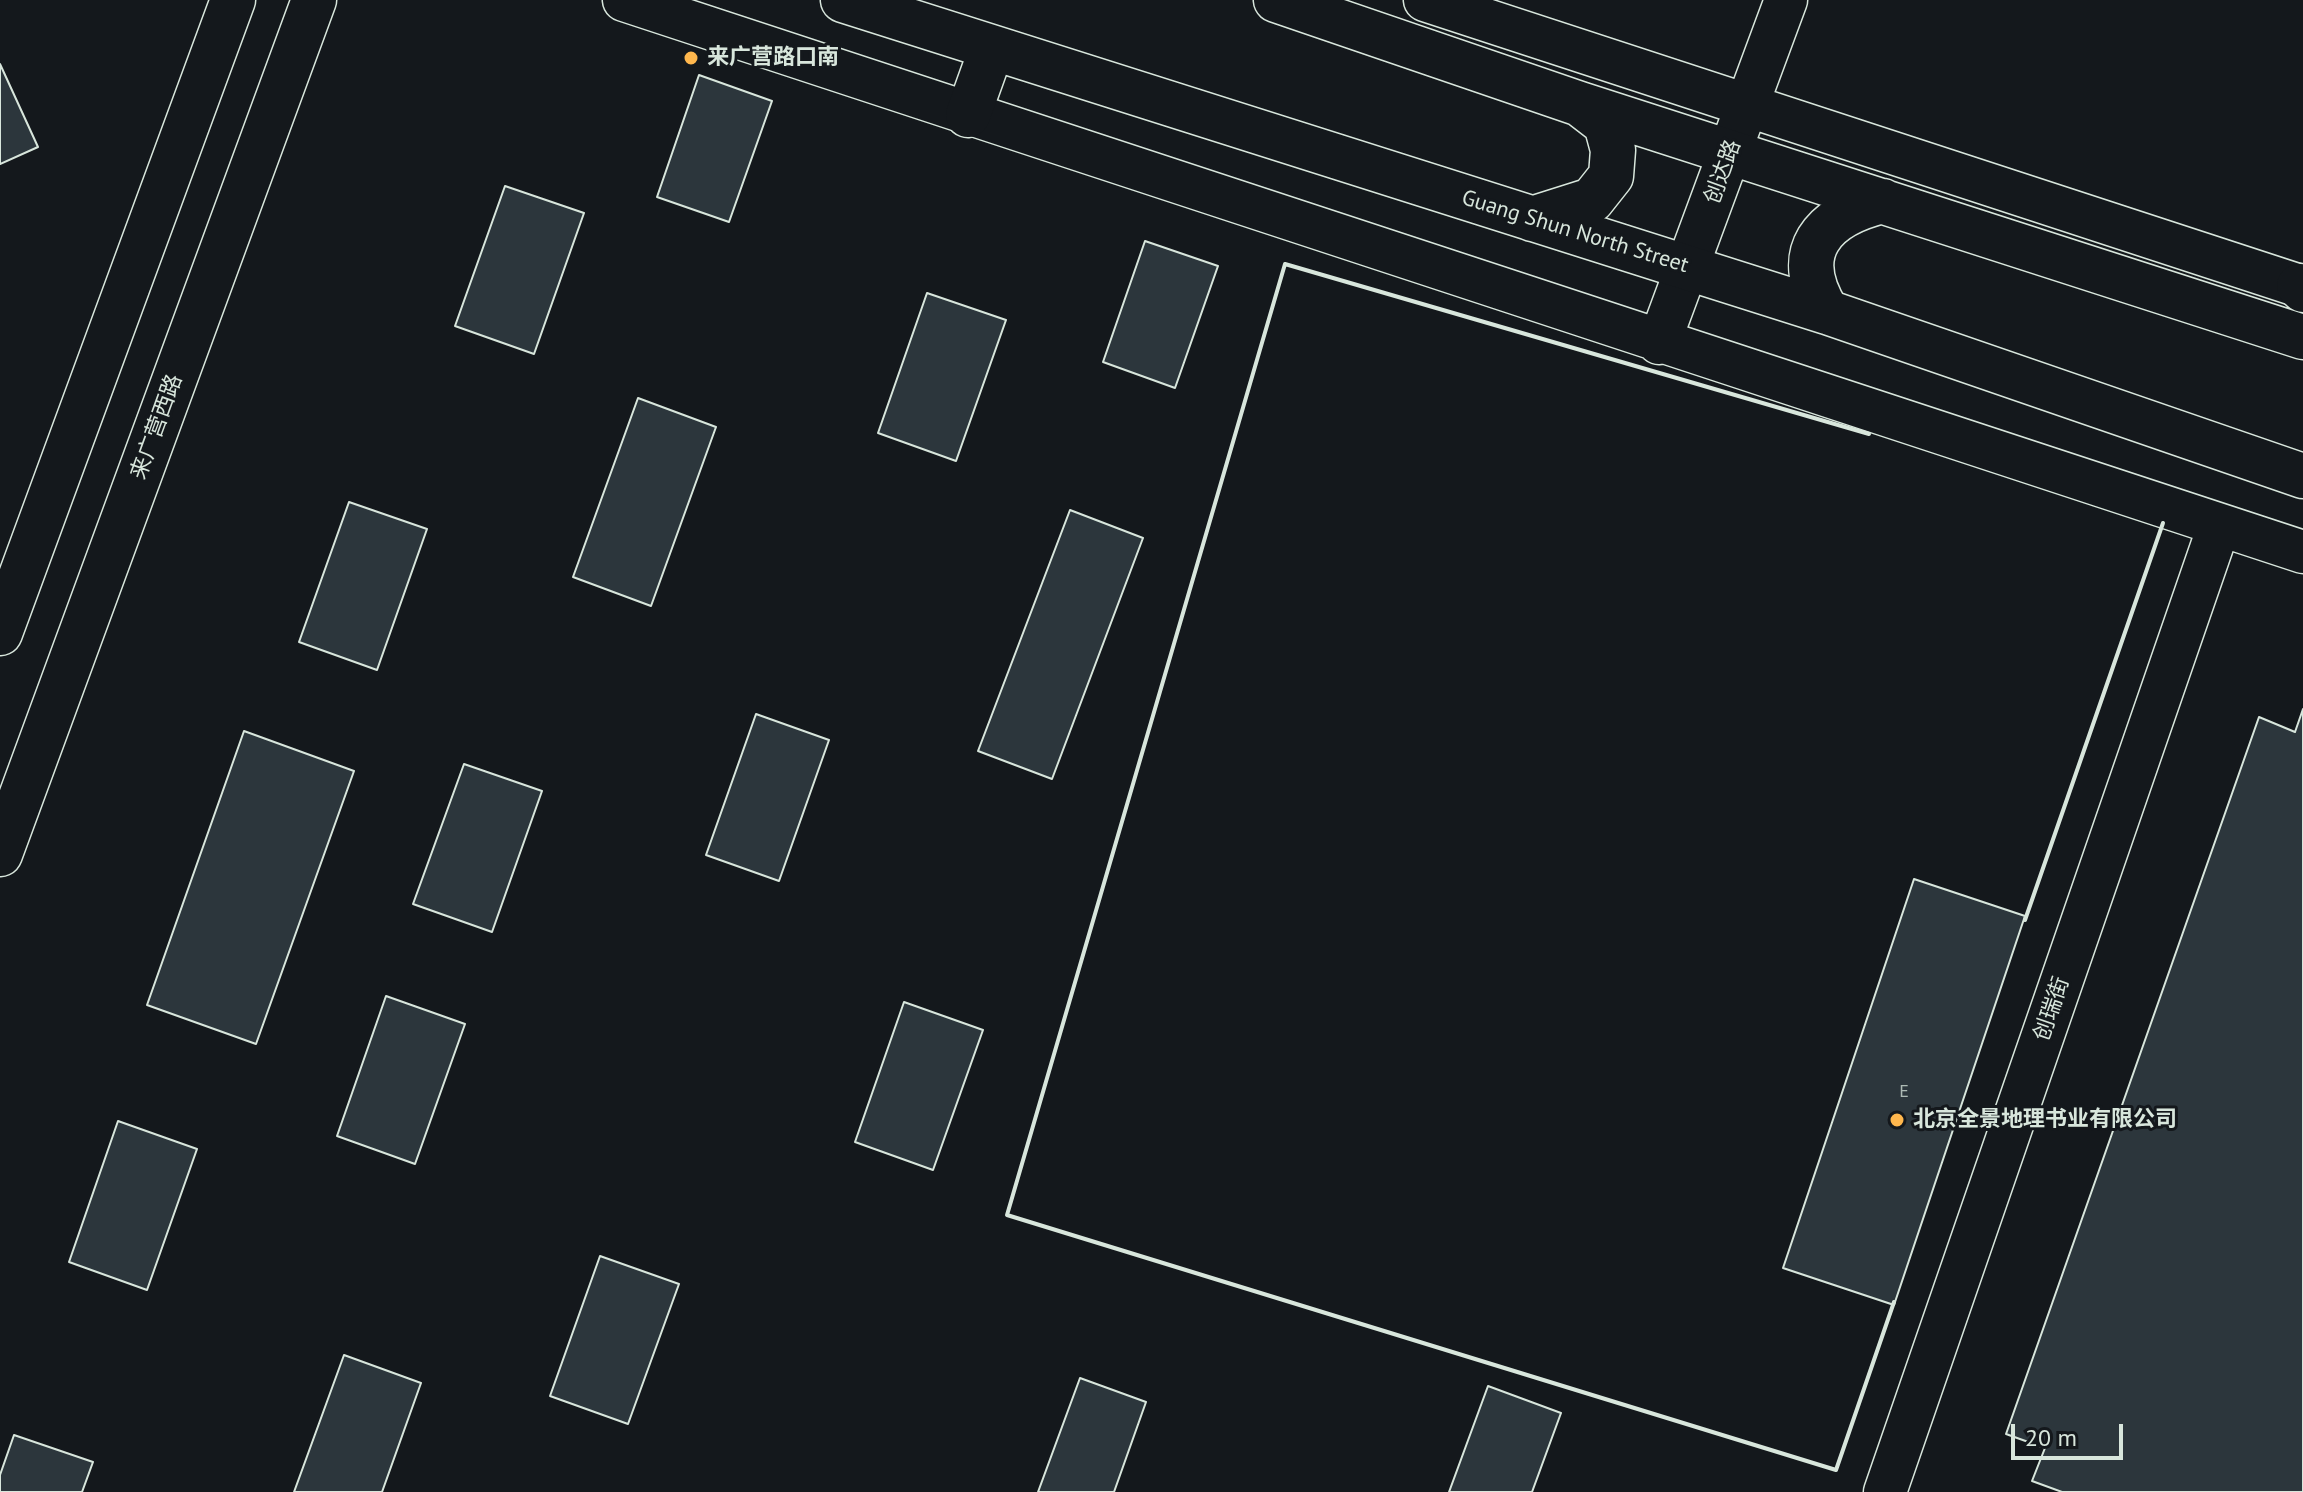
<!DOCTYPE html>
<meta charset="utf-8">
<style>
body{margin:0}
#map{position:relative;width:2303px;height:1492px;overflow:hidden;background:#14181c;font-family:"PT Sans",sans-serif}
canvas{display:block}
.scale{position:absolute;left:2011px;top:1424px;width:112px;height:36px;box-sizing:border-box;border:4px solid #d8e6dc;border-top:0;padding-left:10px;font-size:24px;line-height:28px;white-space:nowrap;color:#d8e6dc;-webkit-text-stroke:6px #14181c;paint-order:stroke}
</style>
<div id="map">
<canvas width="2303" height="1492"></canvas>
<div class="scale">20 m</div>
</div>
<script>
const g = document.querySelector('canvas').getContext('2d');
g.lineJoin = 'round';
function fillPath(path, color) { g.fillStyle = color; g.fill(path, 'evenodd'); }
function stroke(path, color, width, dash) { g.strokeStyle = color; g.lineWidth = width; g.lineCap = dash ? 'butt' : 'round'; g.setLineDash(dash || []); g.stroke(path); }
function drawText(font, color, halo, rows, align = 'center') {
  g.font = font + ' "PT Sans","Noto Sans SC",sans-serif'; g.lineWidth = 6; g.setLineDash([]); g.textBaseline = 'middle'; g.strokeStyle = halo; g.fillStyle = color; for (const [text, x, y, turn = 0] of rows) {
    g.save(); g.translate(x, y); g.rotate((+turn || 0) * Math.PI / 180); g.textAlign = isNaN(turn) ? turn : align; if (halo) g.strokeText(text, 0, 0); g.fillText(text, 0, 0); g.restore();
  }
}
const building = new Path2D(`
 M 0,64 L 38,147 L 0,164 Z
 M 699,75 L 772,101 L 729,222 L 657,197 Z
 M 505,186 L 584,213 L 534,354 L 455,326 Z
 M 1145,241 L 1218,266 L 1175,388 L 1103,362 Z
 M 927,293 L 1006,320 L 956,461 L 878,433 Z
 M 638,398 L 716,427 L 651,606 L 573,577 Z
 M 349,502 L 427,529 L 377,670 L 299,642 Z
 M 1070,510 L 1143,538 L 1052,779 L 978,751 Z
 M 2303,709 L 2303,1492 L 2062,1492 L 2032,1481 L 2045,1448 L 2006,1434 L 2259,717 L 2295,732 Z
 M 756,714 L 829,740 L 779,881 L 706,855 Z
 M 244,731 L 354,771 L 256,1044 L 147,1005 Z
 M 464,764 L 542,791 L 492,932 L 413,904 Z
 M 1914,879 L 2025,916 L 1894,1305 L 1783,1268 Z
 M 386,996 L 465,1024 L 415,1164 L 337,1136 Z
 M 904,1002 L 983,1030 L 933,1170 L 855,1142 Z
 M 118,1121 L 197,1149 L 147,1290 L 69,1262 Z
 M 600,1256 L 679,1284 L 628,1424 L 550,1396 Z
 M 344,1355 L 421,1383 L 382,1492 L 294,1492 Z
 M 1080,1378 L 1146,1402 L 1114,1492 L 1038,1492 Z
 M 1488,1386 L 1561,1413 L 1532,1492 L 1449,1492 Z
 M 14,1435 L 93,1462 L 82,1492 L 0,1492 L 0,1475 Z`);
const minor = new Path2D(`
 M 624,0 L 2303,552
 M 1425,0 L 2303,287
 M 1659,343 L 1786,0
 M 1885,1492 L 2219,526`);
const major = new Path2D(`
 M 843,0 L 1827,312 L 2303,476
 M 1276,0 L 1580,104 L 2303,337
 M 968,115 L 992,48
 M 1532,219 L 1592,200 L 1611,176 L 1613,150 L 1606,124 L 1580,104
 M 2299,286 L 2303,290
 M 1827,312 C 1790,252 1822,216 1883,201
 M 0,633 L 233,0
 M 0,854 L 314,0`);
const wall = new Path2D(`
 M 1869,434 L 1285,264 L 1007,1215 L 1836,1470 L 1894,1302
 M 2025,920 L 2163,523`);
const markers = [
 [691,58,8,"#ffb74d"],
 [1897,1120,8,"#ffb74d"]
];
const numberNames = [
 ["E",1904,1092]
];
const poiNames = [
 ["来广营路口南",707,58],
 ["北京全景地理书业有限公司",1913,1120]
];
const streetNames = [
 ["创达路",1723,172,-70],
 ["Guang Shun North Street",1575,232,17],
 ["来广营西路",157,427,-70],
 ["创瑞街",2052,1009,-71]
];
fillPath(building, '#2c363c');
stroke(building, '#d8e6dc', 2);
stroke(minor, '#d8e6dc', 45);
stroke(major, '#d8e6dc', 47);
stroke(minor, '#14181c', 42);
stroke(major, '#14181c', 44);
stroke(wall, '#d8e6dc', 4);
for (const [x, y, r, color] of markers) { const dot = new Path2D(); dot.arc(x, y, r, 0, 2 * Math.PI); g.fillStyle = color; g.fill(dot); stroke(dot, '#14181c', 3); }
drawText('18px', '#adbab4', null, numberNames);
drawText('bold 22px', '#d8e6dc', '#14181c', poiNames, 'left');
drawText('22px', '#d8e6dc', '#14181c', streetNames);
</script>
